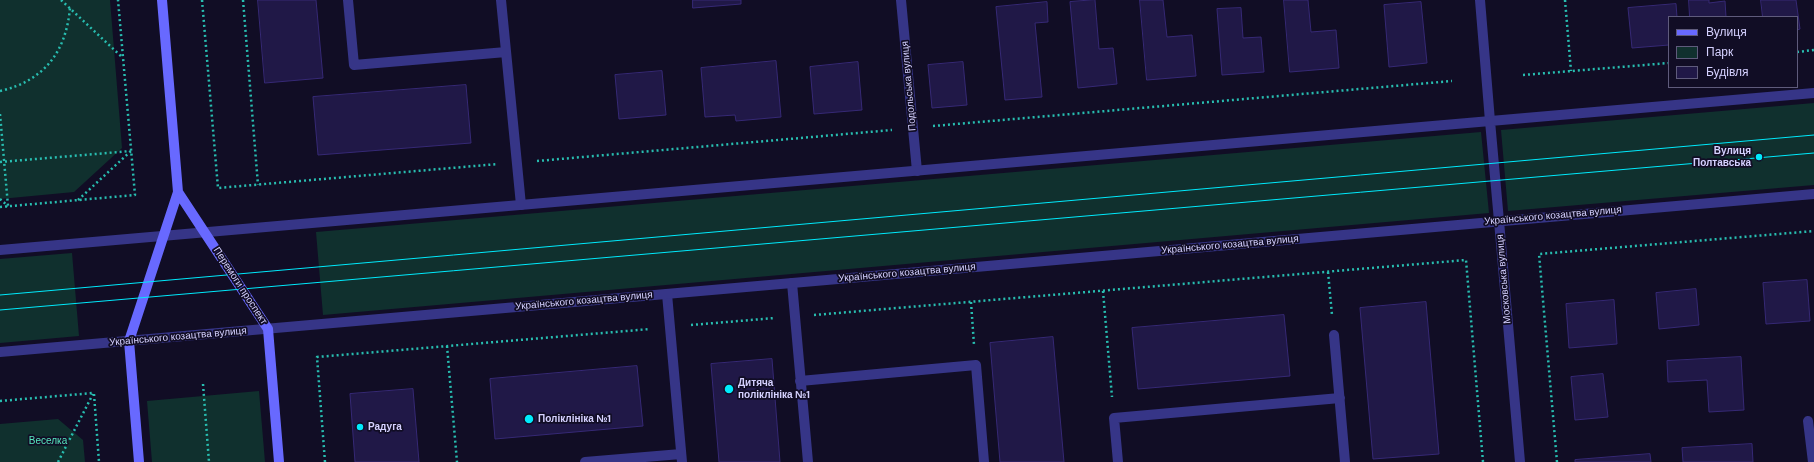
<!DOCTYPE html>
<meta charset="utf-8">
<style>
body{margin:0}
#map{position:relative;width:1814px;height:462px;overflow:hidden;background:#110d25;font-family:"DM Sans",sans-serif}
canvas{display:block}
.legend{position:absolute;left:1668px;top:16px;width:130px;height:72px;box-sizing:border-box;background:#110d25;border:1px solid #5f5b7c;margin:0;padding:5px 7px;list-style:none;font-size:12px;color:#d5d1ff}
.legend li{display:flex;align-items:center;gap:8px;height:20px}
.legend b{width:20px;border:1px solid #5f5b7c}
</style>
<div id="map">
<canvas width="1814" height="462"></canvas>
<ul class="legend">
<li><b style="height:5px;background:#6869ff"></b>Вулиця</li>
<li><b style="height:11px;background:#10302e"></b>Парк</li>
<li><b style="height:11px;background:#201847"></b>Будівля</li>
</ul>
</div>
<script>
const g = document.querySelector('canvas').getContext('2d');
g.lineJoin = 'round';
function fillPath(path, color) { g.fillStyle = color; g.fill(path, 'evenodd'); }
function stroke(path, color, width, dash) { g.strokeStyle = color; g.lineWidth = width; g.lineCap = dash ? 'butt' : 'round'; g.setLineDash(dash || []); g.stroke(path); }
function drawText(font, color, halo, rows, align = 'center') {
  g.font = font + ' "DM Sans",sans-serif'; g.lineWidth = 3.5; g.setLineDash([]); g.textBaseline = 'middle'; g.strokeStyle = halo; g.fillStyle = color; for (const [text, x, y, turn = 0] of rows) {
    g.save(); g.translate(x, y); g.rotate((+turn || 0) * Math.PI / 180); g.textAlign = isNaN(turn) ? turn : align; if (halo) g.strokeText(text, 0, 0); g.fillText(text, 0, 0); g.restore();
  }
}
const green = new Path2D(`
 M 0,0 L 110,0 L 122,148 L 74,192 L 0,199 Z
 M 1814,103 L 1814,185 L 1508,211 L 1501,130 Z
 M 1481,132 L 1489,213 L 323,315 L 316,232 Z
 M 72,253 L 79,336 L 0,343 L 0,259 Z
 M 259,391 L 265,462 L 152,462 L 147,401 Z
 M 58,419 L 83,440 L 85,462 L 0,462 L 0,424 Z`);
const building = new Path2D(`
 M 258,0 L 316,0 L 323,78 L 265,83 Z
 M 693,0 L 741,0 L 741,4 L 693,8 Z
 M 1095,0 L 1099,49 L 1113,48 L 1117,84 L 1078,88 L 1070,2 Z
 M 1140,0 L 1163,0 L 1167,37 L 1192,35 L 1196,76 L 1147,80 Z
 M 1284,0 L 1308,0 L 1311,32 L 1336,30 L 1339,68 L 1290,72 Z
 M 1689,0 L 1709,0 L 1709,3 L 1725,1 L 1726,17 L 1690,17 Z
 M 1761,0 L 1796,0 L 1800,29 L 1797,30 L 1797,17 L 1763,17 Z
 M 1047,2 L 1048,22 L 1035,23 L 1042,97 L 1005,100 L 996,7 Z
 M 1421,2 L 1427,63 L 1389,67 L 1384,5 Z
 M 1676,4 L 1677,17 L 1669,17 L 1669,45 L 1632,48 L 1628,8 Z
 M 1241,8 L 1243,38 L 1261,37 L 1264,72 L 1222,75 L 1217,9 Z
 M 776,61 L 781,117 L 736,121 L 735,115 L 705,117 L 701,68 Z
 M 858,62 L 862,110 L 814,114 L 810,67 Z
 M 963,62 L 967,105 L 932,108 L 928,65 Z
 M 662,71 L 666,115 L 619,119 L 615,75 Z
 M 466,85 L 471,143 L 318,155 L 313,97 Z
 M 1807,280 L 1810,321 L 1766,324 L 1763,283 Z
 M 1696,289 L 1699,325 L 1659,329 L 1656,293 Z
 M 1614,300 L 1617,344 L 1569,348 L 1566,304 Z
 M 1426,302 L 1439,454 L 1373,459 L 1360,308 Z
 M 1284,315 L 1290,376 L 1138,389 L 1132,328 Z
 M 1053,337 L 1064,462 L 1000,462 L 990,343 Z
 M 1741,357 L 1744,410 L 1709,412 L 1707,380 L 1668,382 L 1667,361 Z
 M 772,359 L 780,462 L 719,462 L 711,364 Z
 M 637,366 L 643,426 L 495,439 L 490,379 Z
 M 1603,374 L 1608,417 L 1575,420 L 1571,377 Z
 M 413,389 L 419,462 L 355,462 L 350,394 Z
 M 1752,444 L 1753,462 L 1683,462 L 1682,448 Z
 M 1650,454 L 1651,462 L 1575,462 L 1575,460 Z`);
const path = new Path2D(`
 M 61,0 L 123,58
 M 202,0 L 218,188 L 498,164
 M 243,0 L 258,185
 M 1565,0 L 1571,71
 M 1797,52 L 1814,50
 M 1523,75 L 1669,63
 M 0,91 C 44,81 66,52 70,8
 M 0,114 L 8,206
 M 933,126 L 1452,81
 M 537,161 L 892,130
 M 0,162 L 131,151
 M 0,199 L 8,206
 M 78,200 L 131,151
 M 0,207 L 135,195 L 118,0
 M 1328,272 L 1332,315
 M 1103,291 L 1112,397
 M 971,302 L 974,345
 M 814,315 L 1466,260 L 1483,462
 M 691,325 L 775,318
 M 447,346 L 457,462
 M 203,384 L 209,462
 M 94,394 L 99,462
 M 0,401 L 93,393
 M 58,462 L 93,394
 M 325,462 L 317,357 L 650,329
 M 1557,462 L 1539,254 L 1814,231`);
const service = new Path2D(`
 M 348,0 L 354,65 L 506,52
 M 501,0 L 521,205
 M 792,283 L 808,462
 M 667,294 L 682,462
 M 1334,335 L 1345,462
 M 800,381 L 976,365 L 984,462
 M 585,462 L 681,454
 M 1118,462 L 1114,418 L 1340,398`);
const minor = new Path2D(`
 M 901,0 L 917,171
 M 1480,0 L 1490,121
 M 1499,221 L 1520,462
 M 1808,421 L 1813,462`);
const tertiary = new Path2D(`
 M 1490,121 L 1499,221
 M 0,250 L 1814,93
 M 0,352 L 1814,194`);
const secondary = new Path2D(`
 M 178,192 L 268,329 L 279,462
 M 139,462 L 129,341 L 178,192 L 162,0`);
const tram = new Path2D(`
 M 0,295 L 1814,135
 M 0,310 L 1814,153`);
const markers = [
 [1759,157,4,"#00eafc"],
 [729,389,5,"#00eafc"],
 [529,419,5,"#00eafc"],
 [360,427,4,"#00eafc"]
];
const streetNames = [
 ["Подольська вулиця",909,86,-95],
 ["Українського козацтва вулиця",1553,216,-5],
 ["Українського козацтва вулиця",1230,245,-5],
 ["Українського козацтва вулиця",907,273,-5],
 ["Московська вулиця",1504,279,-95],
 ["Перемоги проспект",240,286,57],
 ["Українського козацтва вулиця",584,301,-5],
 ["Українського козацтва вулиця",178,337,-5]
];
const poiNames = [
 ["Вулиця",1751,151,"right"],
 ["Полтавська",1751,163,"right"],
 ["Дитяча",738,383],
 ["поліклініка №1",738,395],
 ["Поліклініка №1",538,419],
 ["Радуга",368,427]
];
const parkNames = [
 ["Веселка",48,441]
];
fillPath(green, '#10302e');
fillPath(building, '#201847');
stroke(building, '#362975', 1);
stroke(path, '#28bdb0', 2.5, [2, 3]);
stroke(service, '#363587', 10);
stroke(minor, '#363587', 10);
stroke(tertiary, '#363587', 10);
stroke(secondary, '#6869ff', 10);
stroke(tram, '#00eafc', 1);
for (const [x, y, r, color] of markers) { const dot = new Path2D(); dot.arc(x, y, r, 0, 2 * Math.PI); g.fillStyle = color; g.fill(dot); stroke(dot, '#110d25', 1.5); }
drawText('10px', '#d5d1ff', '#110d25', streetNames);
drawText('bold 10px', '#d5d1ff', '#110d25', poiNames, 'left');
drawText('10px', '#56e6be', '#110d25', parkNames);
</script>
